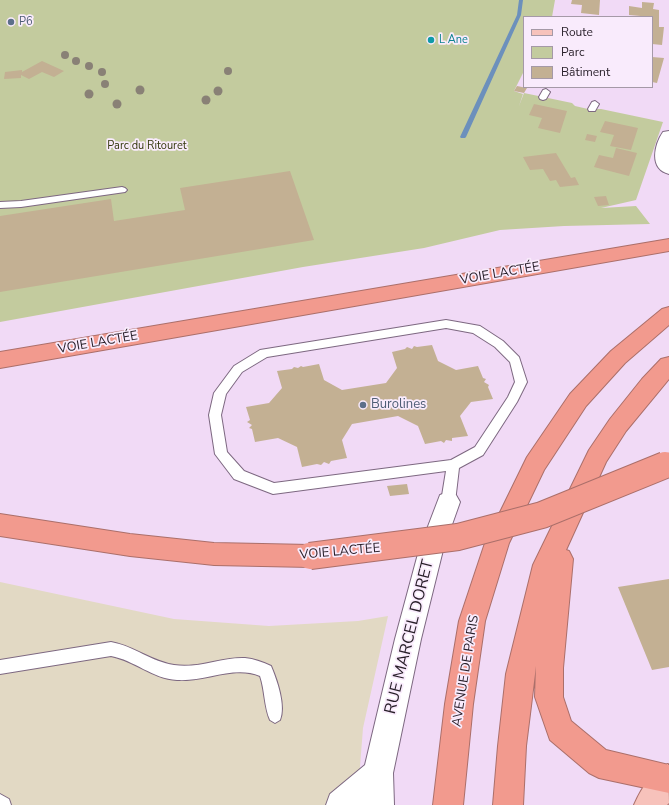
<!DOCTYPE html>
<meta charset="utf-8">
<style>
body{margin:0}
#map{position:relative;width:669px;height:805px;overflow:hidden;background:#f1daf6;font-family:"Nunito Sans",sans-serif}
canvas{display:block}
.legend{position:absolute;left:523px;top:16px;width:130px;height:72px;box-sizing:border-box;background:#f9ebfc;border:1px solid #a599a7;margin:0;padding:5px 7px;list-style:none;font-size:12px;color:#271e28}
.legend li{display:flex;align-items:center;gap:8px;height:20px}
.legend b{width:20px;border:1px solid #a599a7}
</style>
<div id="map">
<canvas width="669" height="805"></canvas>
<ul class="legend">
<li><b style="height:5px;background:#f7c2bb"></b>Route</li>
<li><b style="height:11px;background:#c3cb9e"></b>Parc</li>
<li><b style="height:11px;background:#c3b093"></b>Bâtiment</li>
</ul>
</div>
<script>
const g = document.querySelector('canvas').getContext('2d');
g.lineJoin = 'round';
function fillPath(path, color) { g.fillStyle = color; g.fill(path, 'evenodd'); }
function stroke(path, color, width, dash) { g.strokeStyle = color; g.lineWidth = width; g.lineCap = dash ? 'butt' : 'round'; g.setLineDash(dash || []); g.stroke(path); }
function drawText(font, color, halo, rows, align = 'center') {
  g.font = font + ' "Nunito Sans",sans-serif'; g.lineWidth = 3.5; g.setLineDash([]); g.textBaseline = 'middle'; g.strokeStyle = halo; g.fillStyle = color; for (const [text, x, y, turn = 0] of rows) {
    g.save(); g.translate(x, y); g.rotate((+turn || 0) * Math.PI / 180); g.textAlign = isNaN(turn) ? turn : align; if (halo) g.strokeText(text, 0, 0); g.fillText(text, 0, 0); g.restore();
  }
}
const commercial = new Path2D(`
 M 0,582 L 174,619 L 269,626 L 358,621 L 388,616 L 363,728 L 357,805 L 0,805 Z`);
const green = new Path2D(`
 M 0,0 L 555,0 L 552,17 L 524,17 L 524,71 L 514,91 L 523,94 L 519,106 L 524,93 L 572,103 L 575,106 L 588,109 L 601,109 L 663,122 L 636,200 L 601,208 L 636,206 L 650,224 L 564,226 L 500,230 L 424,248 L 303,267 L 0,322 Z`);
const stream = new Path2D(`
 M 519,0 L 523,0 L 521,15 L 466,137 L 465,138 L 461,138 L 460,137 L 517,15 Z`);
const building = new Path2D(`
 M 572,0 L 600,0 L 599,15 L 581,13 L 582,5 L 571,4 Z
 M 642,2 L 654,3 L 653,9 L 659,10 L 659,27 L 664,27 L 662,45 L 652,44 L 652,17 L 629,15 L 629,6 L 642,8 Z
 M 652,57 L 664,58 L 657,83 L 652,82 Z
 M 42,61 L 64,71 L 54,77 L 42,72 L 29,79 L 21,75 L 21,78 L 4,79 L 5,72 L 22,70 L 22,72 Z
 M 517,86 L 527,88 L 524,93 L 514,91 Z
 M 534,104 L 567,111 L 560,133 L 538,128 L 542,118 L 529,115 Z
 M 605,121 L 638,128 L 631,150 L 610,146 L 614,135 L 600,132 Z
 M 587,134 L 597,136 L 595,142 L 585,140 Z
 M 616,148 L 637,153 L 629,176 L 594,167 L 599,155 L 613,158 Z
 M 556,153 L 571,178 L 575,177 L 579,185 L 560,187 L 556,180 L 550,181 L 543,169 L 530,170 L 523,157 Z
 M 290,171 L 314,240 L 0,292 L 0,216 L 111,199 L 114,221 L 185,210 L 180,188 Z
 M 606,196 L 609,205 L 598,206 L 594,197 Z
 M 432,345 L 438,361 L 456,370 L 478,366 L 483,378 L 486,379 L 484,382 L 489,385 L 488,387 L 493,399 L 471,402 L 460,416 L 468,436 L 452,438 L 452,441 L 446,440 L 444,443 L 441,441 L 425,444 L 418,426 L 398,416 L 352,424 L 342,440 L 347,458 L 331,461 L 329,464 L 324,462 L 321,465 L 317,464 L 302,467 L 297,447 L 278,438 L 255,442 L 252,429 L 249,428 L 252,425 L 247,422 L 250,420 L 246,407 L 269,403 L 282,388 L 277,371 L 292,369 L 294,367 L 298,368 L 301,366 L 303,367 L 319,364 L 324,380 L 342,390 L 386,383 L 397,368 L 392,352 L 405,349 L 407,347 L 412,349 L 414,346 L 417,347 Z
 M 407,484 L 409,494 L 390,496 L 387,486 Z
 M 669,579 L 669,667 L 652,670 L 618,587 Z`);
const lane = new Path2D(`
 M 546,89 L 550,92 L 546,99 L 543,100 L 540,99 L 539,97 L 543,90 Z
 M 595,101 L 599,104 L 595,111 L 589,111 L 588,109 L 592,102 Z
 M 122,187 L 125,188 L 127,190 L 125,192 L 21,207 L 0,208 L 0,202 L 21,201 Z
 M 446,320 L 480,326 L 503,341 L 519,357 L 527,382 L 517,402 L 483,455 L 459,468 L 455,502 L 453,506 L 448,508 L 443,506 L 441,502 L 446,471 L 273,494 L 234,479 L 215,454 L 209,415 L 214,393 L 234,366 L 260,350 ZM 446,328 L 473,333 L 495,347 L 510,362 L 515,382 L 508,397 L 475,447 L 451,460 L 274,483 L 244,471 L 227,452 L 221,415 L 226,394 L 242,372 L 267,357 Z
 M 111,642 C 134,646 152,662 174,665 C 198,669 221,657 245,658 C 254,659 263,662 271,666 C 277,680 286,706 280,720 L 275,723 L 270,720 C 264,707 265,690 260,676 C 234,665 205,682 177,680 C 153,679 134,660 111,656 L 0,674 L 0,660 Z
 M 0,794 L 9,799 L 11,805 L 0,805 Z`);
const street = new Path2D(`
 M 669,131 L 669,174 C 649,169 654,145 663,132 Z
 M 448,492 L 456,495 L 460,502 L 443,550 L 421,639 L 393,773 L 394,805 L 326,805 L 330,794 L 365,765 L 395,639 L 419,550 L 440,495 Z`);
const primary = new Path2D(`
 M 668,764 L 669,803 L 667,805 L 634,805 C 641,789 652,771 668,764 Z`);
const highway = new Path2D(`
 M 669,239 L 669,251 L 0,368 L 0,352 Z
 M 669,307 L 669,325 L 625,363 L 586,406 L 544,470 L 509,543 L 485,621 L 473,704 L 463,805 L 433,805 L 445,704 L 459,621 L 485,543 L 527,457 L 570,394 L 611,351 L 662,309 Z
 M 669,357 L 669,379 L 626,431 L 606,462 L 566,550 L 569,551 L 573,559 L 563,668 L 563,697 L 571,721 L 606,750 L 669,765 L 669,793 L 599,778 L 589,773 L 550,740 L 535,697 L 536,666 L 526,746 L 523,805 L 493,805 L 498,746 L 506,674 L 533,565 L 589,450 L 610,419 L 642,379 L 661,359 Z
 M 0,514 L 130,534 L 214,543 L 310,545 L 319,548 L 323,556 L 319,564 L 310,567 L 214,565 L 130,556 L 0,536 Z`);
const highwayBridgeFar1 = new Path2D(`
 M 662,466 L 669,463`);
const highwayBridge = new Path2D(`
 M 310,556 L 458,537 L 542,515 L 665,465`);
const trees = [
 [65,55,4],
 [76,61,4],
 [89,66,4],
 [228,71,4],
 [102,72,4],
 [105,84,4],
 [140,90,4.5],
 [218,91,4.5],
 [89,94,4.5],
 [206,100,4.5],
 [117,104,4.5]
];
const markers = [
 [11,22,4,"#5c6f8a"],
 [431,40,4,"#0f9aa8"],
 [363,405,4,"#5c6f8a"]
];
const farServicenames = [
 ["P6",19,22]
];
const farCulturenames = [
 ["L Ane",439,40]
];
const farParknames = [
 ["Parc du Ritouret",147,146]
];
const streetNames = [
 ["VOIE LACTÉE",500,274,-10],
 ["VOIE LACTÉE",98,343,-10],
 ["VOIE LACTÉE",340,552,-5],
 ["AVENUE DE PARIS",466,671,-81]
];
const serviceNames = [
 ["Burolines",371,405]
];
const nearStreetnames = [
 ["RUE MARCEL DORET",410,637,-76]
];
fillPath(commercial, '#e2d9c4');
fillPath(green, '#c3cb9e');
fillPath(stream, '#6c90bc');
fillPath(building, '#c3b093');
stroke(lane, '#7d6881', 2);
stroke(street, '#7d6881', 2);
stroke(primary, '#ab6f6a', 2);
stroke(highway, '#ab6f6a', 2);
fillPath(lane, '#fff');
fillPath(street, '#fff');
fillPath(primary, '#f7c2bb');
fillPath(highway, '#f29a8e');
stroke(highwayBridgeFar1, '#ab6f6a', 22, []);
stroke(highwayBridge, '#ab6f6a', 28, []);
stroke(highwayBridgeFar1, '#f29a8e', 20);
stroke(highwayBridge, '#f29a8e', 26);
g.fillStyle = '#898176';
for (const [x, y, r] of trees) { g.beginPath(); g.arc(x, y, r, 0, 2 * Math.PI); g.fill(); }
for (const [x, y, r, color] of markers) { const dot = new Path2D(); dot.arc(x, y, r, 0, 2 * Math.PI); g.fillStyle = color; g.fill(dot); stroke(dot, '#f9ebfc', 1.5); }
drawText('11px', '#4e5e75', '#f9ebfc', farServicenames, 'left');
drawText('11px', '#0d838f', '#f9ebfc', farCulturenames, 'left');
drawText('11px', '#34390d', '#f9ebfc', farParknames);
drawText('13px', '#271e28', '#f9ebfc', streetNames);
drawText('13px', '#4e5e75', '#f9ebfc', serviceNames, 'left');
drawText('16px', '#271e28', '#f9ebfc', nearStreetnames);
</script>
